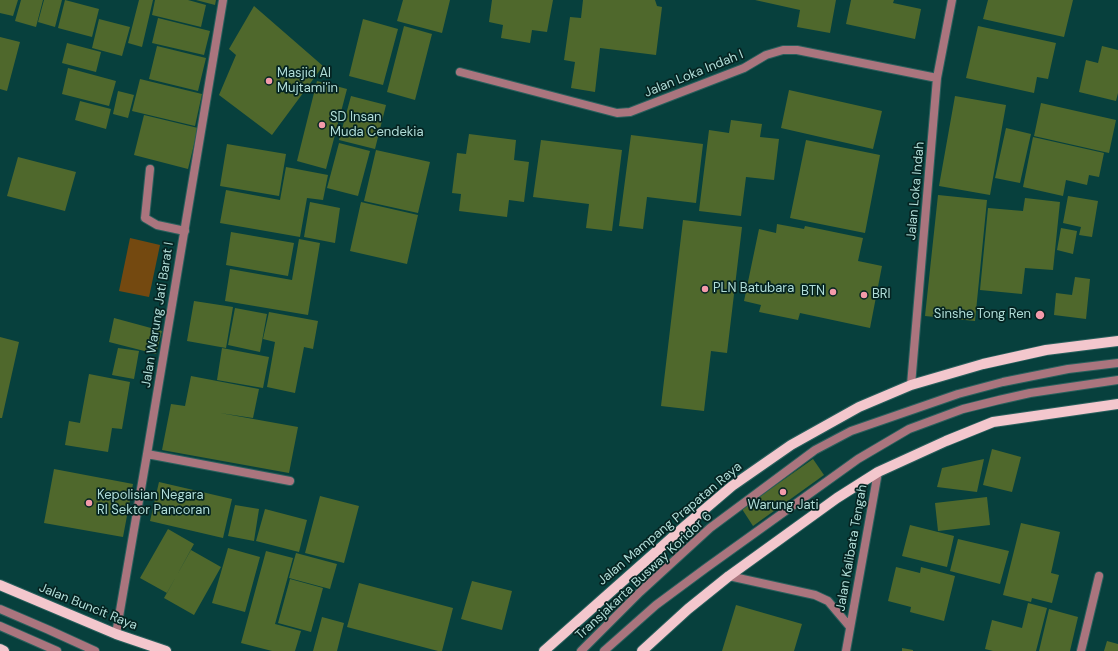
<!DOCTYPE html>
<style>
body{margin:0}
canvas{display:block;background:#07403d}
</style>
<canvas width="1118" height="651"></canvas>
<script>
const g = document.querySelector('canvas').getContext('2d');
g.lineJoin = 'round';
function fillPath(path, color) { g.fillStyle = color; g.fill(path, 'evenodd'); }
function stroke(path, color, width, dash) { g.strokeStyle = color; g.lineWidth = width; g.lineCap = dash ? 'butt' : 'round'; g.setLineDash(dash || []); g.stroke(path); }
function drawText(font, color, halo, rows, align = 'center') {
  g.font = font + ' "DM Sans",sans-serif'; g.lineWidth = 3.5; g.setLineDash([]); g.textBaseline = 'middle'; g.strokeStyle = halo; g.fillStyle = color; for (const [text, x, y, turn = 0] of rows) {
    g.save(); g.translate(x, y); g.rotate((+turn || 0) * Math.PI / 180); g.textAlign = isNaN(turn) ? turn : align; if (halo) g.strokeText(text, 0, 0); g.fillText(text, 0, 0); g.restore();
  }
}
const green = new Path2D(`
 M 130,238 L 160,245 L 149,297 L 119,291 Z`);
const building = new Path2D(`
 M 0,0 L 18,0 L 13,16 L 0,13 Z
 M 21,0 L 43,0 L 36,27 L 15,21 Z
 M 44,0 L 62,0 L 55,27 L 38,22 Z
 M 65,0 L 99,9 L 92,37 L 58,28 Z
 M 139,0 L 153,0 L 142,47 L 128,43 Z
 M 155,0 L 188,0 L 206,5 L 201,27 L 152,15 Z
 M 196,0 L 216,0 L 215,5 Z
 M 403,0 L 450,0 L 442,33 L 397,21 Z
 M 492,0 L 553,0 L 547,32 L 532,30 L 530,43 L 501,38 L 503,25 L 489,22 Z
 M 583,0 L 655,0 L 657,6 L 662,7 L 656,55 L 600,48 L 595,92 L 571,88 L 575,62 L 564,60 L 570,17 L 581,18 Z
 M 755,0 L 836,0 L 830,33 L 797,27 L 800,10 Z
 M 851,0 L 894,0 L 893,3 L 921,9 L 915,39 L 846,24 Z
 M 988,0 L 1073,0 L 1064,37 L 983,19 Z
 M 254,6 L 323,66 L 272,135 L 219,95 L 236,55 L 229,49 Z
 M 158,18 L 210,31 L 204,55 L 152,43 Z
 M 99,19 L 130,27 L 122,56 L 92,48 Z
 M 363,19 L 398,29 L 383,85 L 349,76 Z
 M 404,26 L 432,34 L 415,100 L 387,92 Z
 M 978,26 L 1056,43 L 1048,79 L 1037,77 L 1034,93 L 966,78 Z
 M 0,37 L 20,42 L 7,91 L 0,89 Z
 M 67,43 L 101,52 L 96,72 L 62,63 Z
 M 157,46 L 206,58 L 198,91 L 149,79 Z
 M 1102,46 L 1118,50 L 1118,93 L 1116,101 L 1079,92 L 1086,60 L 1098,63 Z
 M 68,68 L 116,81 L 109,106 L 62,94 Z
 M 140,79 L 202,94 L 195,126 L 132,111 Z
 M 317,81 L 347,89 L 326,169 L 297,161 Z
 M 789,90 L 882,111 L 873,149 L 781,128 Z
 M 118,91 L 134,95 L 128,118 L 113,114 Z
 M 351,96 L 386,105 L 375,149 L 339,140 Z
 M 955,96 L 1006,105 L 990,195 L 939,186 Z
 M 80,101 L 111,109 L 106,129 L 75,120 Z
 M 1041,103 L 1116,120 L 1109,153 L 1034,136 Z
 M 144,115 L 198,128 L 188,169 L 134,155 Z
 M 731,120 L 762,124 L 760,137 L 779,139 L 774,180 L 746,177 L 741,216 L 699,211 L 709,130 L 729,133 Z
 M 1006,128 L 1031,134 L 1020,183 L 995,178 Z
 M 469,134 L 516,140 L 514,160 L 529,162 L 524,202 L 509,200 L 507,217 L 459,211 L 461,194 L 452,193 L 457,153 L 466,154 Z
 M 631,135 L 703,144 L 696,203 L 647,197 L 643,229 L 619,226 Z
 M 1033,137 L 1104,153 L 1099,177 L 1089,175 L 1087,185 L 1066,180 L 1063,196 L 1023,187 Z
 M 541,140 L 622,150 L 612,231 L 586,228 L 589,204 L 533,197 Z
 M 806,140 L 880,155 L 865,233 L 790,218 Z
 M 339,143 L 370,151 L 358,196 L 327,188 Z
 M 227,144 L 286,154 L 279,196 L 220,186 Z
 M 376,150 L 430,162 L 418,213 L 364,201 Z
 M 18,157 L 76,172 L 65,211 L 7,196 Z
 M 286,167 L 328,175 L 323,200 L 307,198 L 300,237 L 220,223 L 226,190 L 280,200 Z
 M 938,195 L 987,200 L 975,321 L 925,316 Z
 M 1068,196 L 1098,201 L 1092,237 L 1079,235 L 1081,227 L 1063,223 Z
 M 1025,198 L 1060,202 L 1053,270 L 1025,268 L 1022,294 L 980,290 L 988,208 L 1023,211 Z
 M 310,202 L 340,208 L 335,243 L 304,237 Z
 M 361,202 L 418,215 L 407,264 L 350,251 Z
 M 683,220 L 742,227 L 727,353 L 711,351 L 704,411 L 661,406 Z
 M 777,224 L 804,229 L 805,226 L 863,238 L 858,261 L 882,266 L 870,328 L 800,313 L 798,320 L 759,312 L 761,305 L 744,301 L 759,229 L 776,233 Z
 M 1061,228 L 1077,231 L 1073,254 L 1057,250 Z
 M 231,232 L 294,243 L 288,276 L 226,265 Z
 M 299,239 L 320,243 L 308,315 L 225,301 L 230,269 L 292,280 Z
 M 1075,277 L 1090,279 L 1086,319 L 1054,315 L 1056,293 L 1072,295 Z
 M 194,301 L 233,307 L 226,348 L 187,341 Z
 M 235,308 L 267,314 L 260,352 L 228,345 Z
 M 269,312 L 318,321 L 313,349 L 304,347 L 295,393 L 267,387 L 275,342 L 263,339 Z
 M 114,318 L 162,331 L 156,354 L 109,342 Z
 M 0,337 L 19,342 L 2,418 L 0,418 Z
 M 118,348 L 139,351 L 134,379 L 112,375 Z
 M 222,348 L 269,357 L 263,388 L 217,380 Z
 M 89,374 L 130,382 L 122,429 L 112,428 L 108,452 L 65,445 L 69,421 L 80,423 Z
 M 191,376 L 259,389 L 253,418 L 220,413 L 298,427 L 289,473 L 162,450 L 171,404 L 185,406 Z
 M 992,449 L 1021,457 L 1012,492 L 983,485 Z
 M 813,459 L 824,475 L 753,526 L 742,509 Z
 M 984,459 L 977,492 L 937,487 L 942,468 Z
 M 54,469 L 133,484 L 123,537 L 44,523 Z
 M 159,482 L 232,499 L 223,538 L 150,521 Z
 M 320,496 L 359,506 L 344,563 L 305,553 Z
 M 987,497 L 990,525 L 938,531 L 935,503 Z
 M 235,505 L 259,509 L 254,541 L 228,536 Z
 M 265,509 L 307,520 L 299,552 L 256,541 Z
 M 1021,523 L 1060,532 L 1051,573 L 1059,575 L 1052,603 L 1032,598 L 1031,602 L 1003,595 Z
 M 910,525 L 954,536 L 947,567 L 902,556 Z
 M 168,529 L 194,544 L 167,593 L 140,578 Z
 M 958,539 L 1009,551 L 1000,584 L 950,571 Z
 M 228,548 L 260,557 L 245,612 L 212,603 Z
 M 191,550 L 221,567 L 194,615 L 164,598 Z
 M 266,551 L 293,558 L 275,624 L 301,631 L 295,651 L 272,651 L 241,643 Z
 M 296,553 L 337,564 L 330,589 L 289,578 Z
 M 896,567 L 920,573 L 921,567 L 955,576 L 944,621 L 910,612 L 911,607 L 888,601 Z
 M 290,579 L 323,588 L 311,632 L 278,623 Z
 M 472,581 L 512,591 L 502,630 L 461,619 Z
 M 359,583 L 453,608 L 442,651 L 438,651 L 347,627 Z
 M 1028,603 L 1047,608 L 1036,651 L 993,651 L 985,649 L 992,620 L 1022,628 Z
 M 736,605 L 802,624 L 794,651 L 722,651 Z
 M 1049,609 L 1078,617 L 1070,651 L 1039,651 Z
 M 322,617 L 344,623 L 337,651 L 313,651 Z
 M 1107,641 L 1118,644 L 1118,651 L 1104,651 Z
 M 902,648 L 913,650 L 913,651 L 902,651 Z`);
const service = new Path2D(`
 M 150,169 L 145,218 L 157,225 L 185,231
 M 0,609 L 49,630 L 95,651
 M 0,626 L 57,651
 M 581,651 L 640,592 L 710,528 L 815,450 L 851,431 L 958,394 L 1003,382 L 1068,369 L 1118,363
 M 604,651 L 656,605 L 706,568 L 858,459 L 909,429 L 963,409 L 999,400 L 1030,393 L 1118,380`);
const minor = new Path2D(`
 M 460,72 L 617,113 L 630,112 L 744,68 L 766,55 L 783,50 L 797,50 L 937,78
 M 911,385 L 937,78 L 952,0
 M 147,454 L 290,481
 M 116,634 L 147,454 L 223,0
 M 1081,651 L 1099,576`);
const tertiary = new Path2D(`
 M 729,576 L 815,595 L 828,601 L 850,627
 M 846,651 L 878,472`);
const primary = new Path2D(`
 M 0,585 L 116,634 L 166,651
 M 0,649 L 4,651
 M 544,651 L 685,526 L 732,486 L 791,445 L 859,407 L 911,385 L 983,364 L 1046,350 L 1118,341
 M 642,651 L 688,609 L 729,576 L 837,498 L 878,472 L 946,441 L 993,422 L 1118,404`);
const markers = [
 [269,81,4,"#f39aaa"],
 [322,125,4,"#f39aaa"],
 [705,289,4,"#f39aaa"],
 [833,292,4,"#f39aaa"],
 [864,295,4,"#f39aaa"],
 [1040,315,5,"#f39aaa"],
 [783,492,4,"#f39aaa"],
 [89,503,4,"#f39aaa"]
];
const poiNames = [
 ["Masjid Al",277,74],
 ["Mujtami'in",277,89],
 ["SD Insan",330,118],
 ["Muda Cendekia",330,133],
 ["PLN Batubara",713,289],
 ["BTN",825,292,"right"],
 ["BRI",872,295],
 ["Sinshe Tong Ren",1031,315,"right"],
 ["Kepolisian Negara",97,496],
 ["RI Sektor Pancoran",97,511],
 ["Warung Jati",783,506,"center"]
];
const streetNames = [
 ["Jalan Loka Indah I",694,74,-22],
 ["Jalan Loka Indah",916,191,-85],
 ["Jalan Warung Jati Barat I",158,315,-81],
 ["Jalan Mampang Prapatan Raya",670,524,-40],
 ["Jalan Kalibata Tengah",852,548,-80],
 ["Transjakarta Busway Koridor 6",644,576,-43],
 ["Jalan Buncit Raya",88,607,22]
];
fillPath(green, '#744910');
fillPath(building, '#4f682c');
stroke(service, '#295f5c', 10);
stroke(minor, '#295f5c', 10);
stroke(tertiary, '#295f5c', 10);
stroke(primary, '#295f5c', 12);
stroke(service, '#aa757e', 8);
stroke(minor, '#aa757e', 8);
stroke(tertiary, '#aa757e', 8);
stroke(primary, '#f3c7cd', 10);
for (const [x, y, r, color] of markers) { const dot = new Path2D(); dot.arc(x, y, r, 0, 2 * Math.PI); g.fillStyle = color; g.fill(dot); stroke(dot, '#052422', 1.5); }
drawText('13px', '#b1ddd8', '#052422', poiNames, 'left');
drawText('13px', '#b1ddd8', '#052422', streetNames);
</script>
